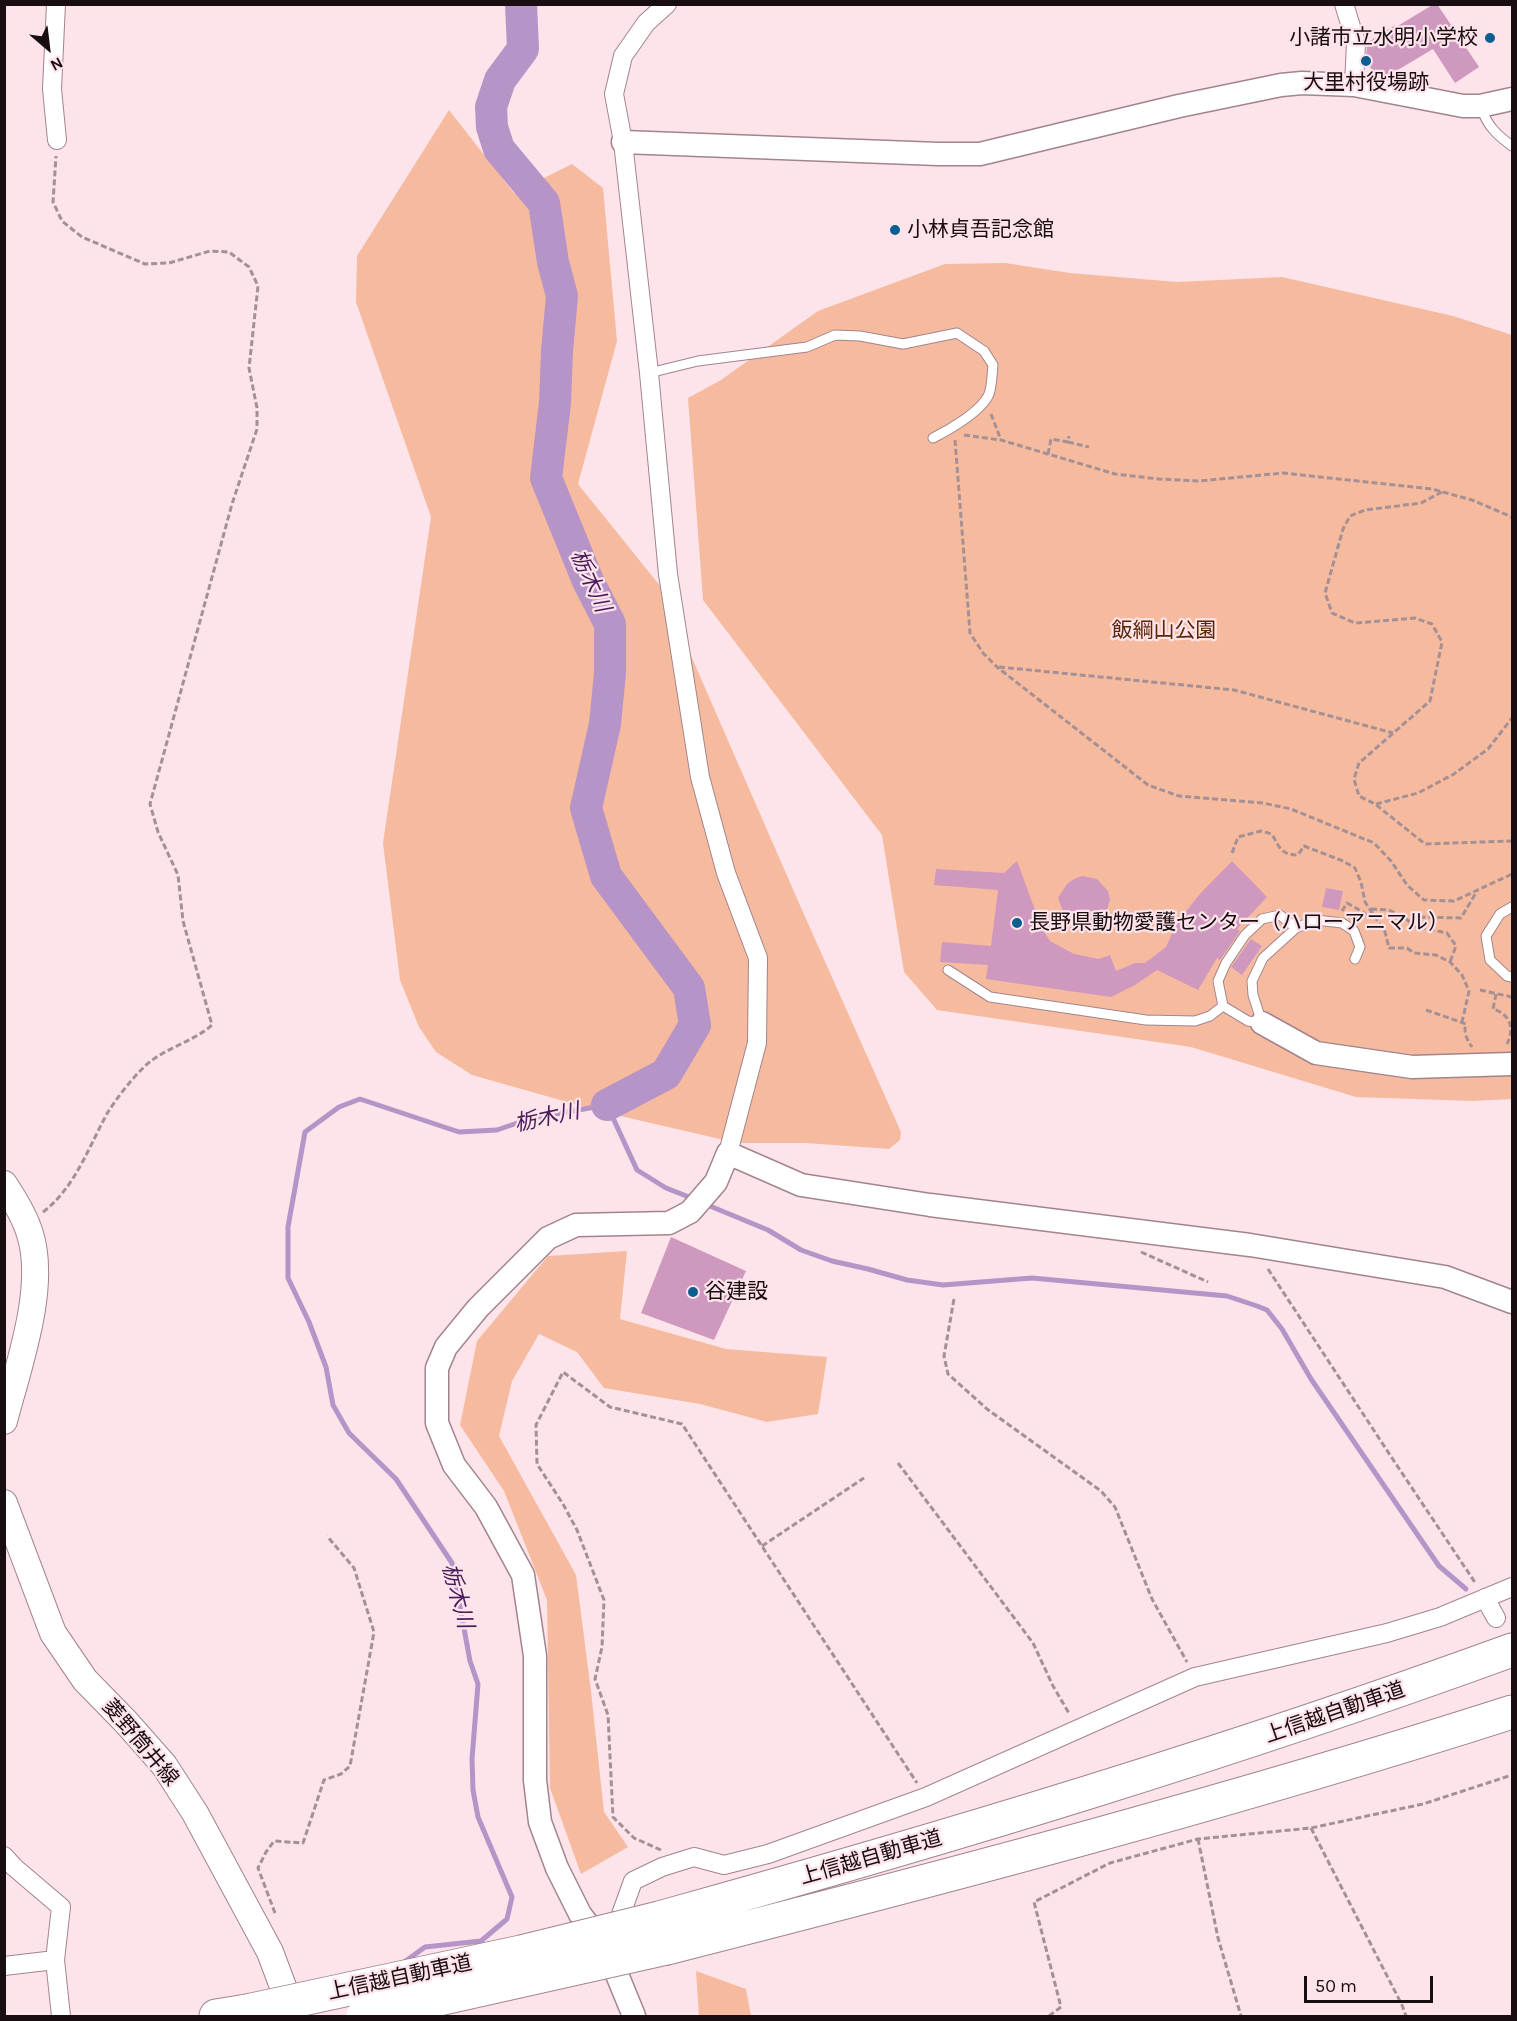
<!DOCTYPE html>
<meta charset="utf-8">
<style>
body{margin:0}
#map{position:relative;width:1517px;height:2021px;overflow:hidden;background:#fde3ea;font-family:Karla,sans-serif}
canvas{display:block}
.frame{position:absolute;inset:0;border:6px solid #180d10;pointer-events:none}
.north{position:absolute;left:18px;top:18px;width:60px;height:60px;-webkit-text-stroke:4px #fde3ea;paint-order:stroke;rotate:152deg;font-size:16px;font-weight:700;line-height:24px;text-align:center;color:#180d10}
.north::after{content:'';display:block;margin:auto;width:21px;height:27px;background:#180d10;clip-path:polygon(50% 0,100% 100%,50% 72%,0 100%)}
.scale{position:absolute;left:1304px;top:1976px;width:129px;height:27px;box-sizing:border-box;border:3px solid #180d10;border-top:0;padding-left:8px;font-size:18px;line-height:21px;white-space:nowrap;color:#180d10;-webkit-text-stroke:4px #fde3ea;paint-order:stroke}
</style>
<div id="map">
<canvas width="1517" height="2021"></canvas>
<div class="frame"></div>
<div class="north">N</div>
<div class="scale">50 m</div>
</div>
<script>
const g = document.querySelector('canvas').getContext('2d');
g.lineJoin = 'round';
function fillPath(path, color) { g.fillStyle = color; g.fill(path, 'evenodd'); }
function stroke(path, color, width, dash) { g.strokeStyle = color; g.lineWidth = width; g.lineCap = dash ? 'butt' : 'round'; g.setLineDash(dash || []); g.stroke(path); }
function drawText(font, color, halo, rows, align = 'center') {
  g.font = font + ' Karla,"Noto Sans JP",sans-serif'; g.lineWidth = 4.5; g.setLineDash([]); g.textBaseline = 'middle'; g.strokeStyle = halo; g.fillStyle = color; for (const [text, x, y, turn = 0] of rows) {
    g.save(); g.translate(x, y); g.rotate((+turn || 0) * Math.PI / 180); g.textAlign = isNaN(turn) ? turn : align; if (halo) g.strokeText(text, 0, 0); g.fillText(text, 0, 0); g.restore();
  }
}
const green = new Path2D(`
 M 449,110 L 514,193 L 572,164 L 603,188 L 617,341 L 578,484 L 661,587 L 802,910 L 901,1132 L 900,1140 L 889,1149 L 806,1143 L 737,1143 L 599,1111 L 472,1075 L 436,1052 L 419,1027 L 400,980 L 383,843 L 431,517 L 356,302 L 357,256 Z
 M 1005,263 L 1070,273 L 1177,282 L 1282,277 L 1453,316 L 1512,335 L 1512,1099 L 1473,1101 L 1356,1097 L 1191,1047 L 937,1010 L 904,972 L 882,835 L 703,600 L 688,398 L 721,380 L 818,311 L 945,264 Z
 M 627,1251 L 620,1319 L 726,1349 L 827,1357 L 818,1414 L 767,1422 L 700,1404 L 604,1388 L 577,1352 L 539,1334 L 512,1381 L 499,1436 L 576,1575 L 591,1691 L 604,1812 L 628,1847 L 581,1874 L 550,1788 L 547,1600 L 504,1491 L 460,1425 L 477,1341 L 548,1256 Z
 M 696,1971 L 746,1989 L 751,2016 L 699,2016 Z`);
const stream = new Path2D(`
 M 705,1204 L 768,1230 L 801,1250 L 832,1261 L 868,1269 L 907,1280 L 943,1285 L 1032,1278 L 1227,1296 L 1257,1306 L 1267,1310 L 1282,1329 L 1311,1379 L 1439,1566 L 1466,1589
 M 403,1963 L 425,1947 L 481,1941 L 507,1919 L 512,1897 L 478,1817 L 473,1790 L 472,1759 L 478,1684 L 470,1661 L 452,1563 L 396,1479 L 349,1433 L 333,1405 L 326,1367 L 309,1322 L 288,1278 L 288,1227 L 305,1132 L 339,1107 L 360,1099 L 459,1132 L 497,1130 L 532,1118 L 607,1105 L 637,1170 L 666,1188 L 694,1199`);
const river = new Path2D(`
 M 521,4 L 523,49 L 500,80 L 491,107 L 492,127 L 499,149 L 544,203 L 553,262 L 562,296 L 557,351 L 555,403 L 546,478 L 588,581 L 610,624 L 610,673 L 605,724 L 586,808 L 606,876 L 689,988 L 695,1025 L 666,1074 L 607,1105`);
const building = new Path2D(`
 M 1434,4 L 1437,4 L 1479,67 L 1455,83 L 1433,49 L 1386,77 L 1375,75 L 1366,60 L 1367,43 L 1395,25 L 1396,27 Z
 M 1017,861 L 1035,910 L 1031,936 L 1039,924 L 1050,941 L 1074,954 L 1099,959 L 1110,955 L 1116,971 L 1135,963 L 1145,963 L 1166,947 L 1176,924 L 1199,895 L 1232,861 L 1267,897 L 1237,929 L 1240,931 L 1220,960 L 1217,958 L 1198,990 L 1157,970 L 1135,985 L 1111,997 L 986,979 L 988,965 L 940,962 L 942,942 L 991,946 L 998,890 L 934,885 L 936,869 L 1004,873 Z
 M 1082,876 L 1097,879 L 1108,891 L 1110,899 L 1106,914 L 1093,924 L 1085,925 L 1077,924 L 1070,920 L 1064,914 L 1058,898 L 1067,884 L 1074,879 Z
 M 1326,888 L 1343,891 L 1339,910 L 1322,907 Z
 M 1251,939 L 1262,946 L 1242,975 L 1231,967 Z
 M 671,1237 L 746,1271 L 714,1340 L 641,1313 Z`);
const path = new Path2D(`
 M 991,414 L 1001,440
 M 964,435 L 1001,440 L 1115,474 L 1159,479 L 1199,481 L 1283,473 L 1432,489 L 1472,500 L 1512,517
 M 955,440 L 970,633 L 983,653 L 997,667 L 1148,785 L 1179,796 L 1263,803 L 1291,809 L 1374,843 L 1391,861 L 1407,885 L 1424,900 L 1454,901 L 1512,874
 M 1068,442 L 1089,447
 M 1048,454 L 1051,439 L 1068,442 L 1069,436
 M 1442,492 L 1421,503 L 1365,510 L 1350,516 L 1343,529 L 1325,593 L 1332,613 L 1355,623 L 1415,618 L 1432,624 L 1442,642 L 1430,701 L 1359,763 L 1354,779 L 1359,796 L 1375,804 L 1425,844 L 1512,841
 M 999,667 L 1234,690 L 1393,733
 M 1376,804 L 1418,793 L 1454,774 L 1488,749 L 1512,718
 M 1232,853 L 1238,837 L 1261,831 L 1272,834 C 1279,847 1281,855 1298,855 L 1304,846 L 1343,861 L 1355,868 L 1361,882 L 1365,902 L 1385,932 L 1389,948 L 1407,948 L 1414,953 L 1436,955 L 1450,962 L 1462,975 L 1469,991 L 1462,1022
 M 1371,909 L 1389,910 L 1404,917 L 1414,926 L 1447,933 L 1456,946 L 1450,962
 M 1342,911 L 1347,903 L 1363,912 L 1368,918 L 1375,917
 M 1417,926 L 1420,917 L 1461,918 L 1477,891
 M 1480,990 L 1512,997
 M 1496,994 L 1493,1009 C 1510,1014 1515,1028 1507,1044
 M 1426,1010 L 1466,1024 C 1463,1032 1467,1040 1472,1047
 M 43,1212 C 75,1188 89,1146 108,1112 C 117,1098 130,1081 142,1069 C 162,1048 192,1043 212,1025 L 183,921 L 178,875 L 158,832 L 150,804 L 232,504 L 257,429 L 257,408 L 249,368 L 258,286 L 249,267 L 229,252 L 210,251 L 169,263 L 145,264 L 82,237 L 62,221 L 53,202 L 56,156
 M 1141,1252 L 1208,1282
 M 1268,1269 L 1392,1458 L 1476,1584
 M 954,1299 L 944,1356 L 948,1374 L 987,1409 L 1101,1491 L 1115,1507 L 1152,1599 L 1187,1662
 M 898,1463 L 1033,1643 L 1053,1686 L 1070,1715
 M 762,1546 L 864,1478
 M 1311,1828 L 1402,2005 L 1406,2016
 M 1198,1839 L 1218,1938 L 1241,2016
 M 661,1850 L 634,1838 L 613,1817 L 608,1715 L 595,1679 L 602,1647 L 604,1600 L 577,1530 L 563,1504 L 537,1464 L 536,1425 L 563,1372 L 610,1407 L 682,1424 L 917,1783
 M 275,1913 L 258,1868 L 266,1852 L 274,1841 L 303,1843 L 324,1780 L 341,1774 L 350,1766 L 374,1632 L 354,1568 L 327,1536
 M 1049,2016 L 1061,2007 L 1034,1902 L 1110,1863 L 1198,1839 L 1311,1828 L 1423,1804 L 1512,1775`);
const service = new Path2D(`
 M 1481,107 C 1487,126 1497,135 1512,146
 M 649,373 L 698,361 L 807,347 L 835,335 L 860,336 L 903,344 L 957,333 L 984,351 L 993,365 C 992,374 992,386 989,394 C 982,411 949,430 933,438
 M 1512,907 L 1500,914 L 1486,936 L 1490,960 L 1507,976 L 1512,977
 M 948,970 L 990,997 L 1146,1020 L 1195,1021 L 1210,1016 L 1223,1006 L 1248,1021 L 1262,1023 L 1253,995 L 1252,981 L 1263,958 L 1296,928 L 1316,920 L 1342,923 L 1354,931 L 1360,947 L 1355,959
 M 1223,1006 L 1218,981 L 1226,963 L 1245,935 L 1262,919 L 1280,915 L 1296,928`);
const minor = new Path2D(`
 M 56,4 L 52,89 L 57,140
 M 667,4 L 646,23 L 623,56 L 614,94 L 623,142 L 649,373 L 668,574 L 700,777 L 726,873 L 758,958 L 757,1043 L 728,1153
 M 1344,4 L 1356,43 L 1354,85
 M 1485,1598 L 1496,1618
 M 4,1856 L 14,1867 L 61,1907 L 55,1960 L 61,2016
 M 615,1931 L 633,1881 L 662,1867 L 694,1857 L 724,1865 L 768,1854 L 926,1797 L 1195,1677 L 1387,1633 L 1440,1617 L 1512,1587
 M 4,1966 L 55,1960`);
const tertiary = new Path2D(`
 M 623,142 L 938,154 L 980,154 L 1179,106 L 1281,85 L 1302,83 L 1354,85 L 1463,106 L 1480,106 L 1512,99
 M 1262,1023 L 1316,1053 L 1412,1067 L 1512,1064
 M 634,2016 L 607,1950 L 580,1914 L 557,1868 L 540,1822 L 535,1780 L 535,1656 L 523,1575 L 486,1507 L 454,1465 L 437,1423 L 437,1368 L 446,1347 L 478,1308 L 548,1238 L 576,1225 L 669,1223 L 690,1212 L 716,1182 L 728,1153 L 801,1185 L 930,1205 L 1250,1245 L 1445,1277 L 1512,1302`);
const secondary = new Path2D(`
 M 4,1184 C 14,1199 25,1217 30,1234 C 47,1288 18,1367 4,1421
 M 4,1503 L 53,1633 L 85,1680 L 126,1722 L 164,1765 L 195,1813 L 270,1952 L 294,2016`);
const motorway = new Path2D(`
 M 659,1918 C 947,1838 1232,1752 1512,1650
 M 667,1948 C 950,1876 1234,1801 1512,1712
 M 216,2016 L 247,2011`);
const motorwayBridge = new Path2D(`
 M 247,2011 L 521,1952 L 659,1918
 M 363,2016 L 667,1948`);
const markers = [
 [1490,38,6,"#0b5e90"],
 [1366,61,6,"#0b5e90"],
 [895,230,6,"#0b5e90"],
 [1017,923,6,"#0b5e90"],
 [693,1292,6,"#0b5e90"]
];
const poiNames = [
 ["小諸市立水明小学校",1478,38,"right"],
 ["大里村役場跡",1366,83,"center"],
 ["小林貞吾記念館",907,230],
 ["長野県動物愛護センター（ハローアニマル）",1029,923],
 ["谷建設",705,1292]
];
const parkNames = [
 ["飯綱山公園",1164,631]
];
const streetNames = [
 ["上信越自動車道",1335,1713,-19],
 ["菱野筒井線",140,1743,50],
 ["上信越自動車道",871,1858,-16],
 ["上信越自動車道",400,1978,-12]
];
const waterNames = [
 ["栃木川",590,581,66],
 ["栃木川",547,1118,-12],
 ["栃木川",457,1596,75]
];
fillPath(green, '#f6bb9f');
stroke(stream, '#b694c8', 5);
stroke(river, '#b694c8', 32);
fillPath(building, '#cf98bf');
stroke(service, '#a2848c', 11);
stroke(minor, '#a2848c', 20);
stroke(tertiary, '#a2848c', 25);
stroke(secondary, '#a2848c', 28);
stroke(motorway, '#a2848c', 35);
stroke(path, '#a49095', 3, [6, 3]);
stroke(service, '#fff', 9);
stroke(minor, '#fff', 18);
stroke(tertiary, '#fff', 22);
stroke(secondary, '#fff', 26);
stroke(motorway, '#fff', 33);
stroke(motorwayBridge, '#a2848c', 35, []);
stroke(motorwayBridge, '#fff', 33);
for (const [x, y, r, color] of markers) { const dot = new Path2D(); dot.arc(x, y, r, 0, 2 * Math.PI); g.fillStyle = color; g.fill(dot); stroke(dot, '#fde3ea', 2); }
drawText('21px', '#180d10', '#fde3ea', poiNames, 'left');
drawText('21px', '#5c2603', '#fde3ea', parkNames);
drawText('21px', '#180d10', '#fde3ea', streetNames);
drawText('italic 22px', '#491d5c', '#fde3ea', waterNames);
</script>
